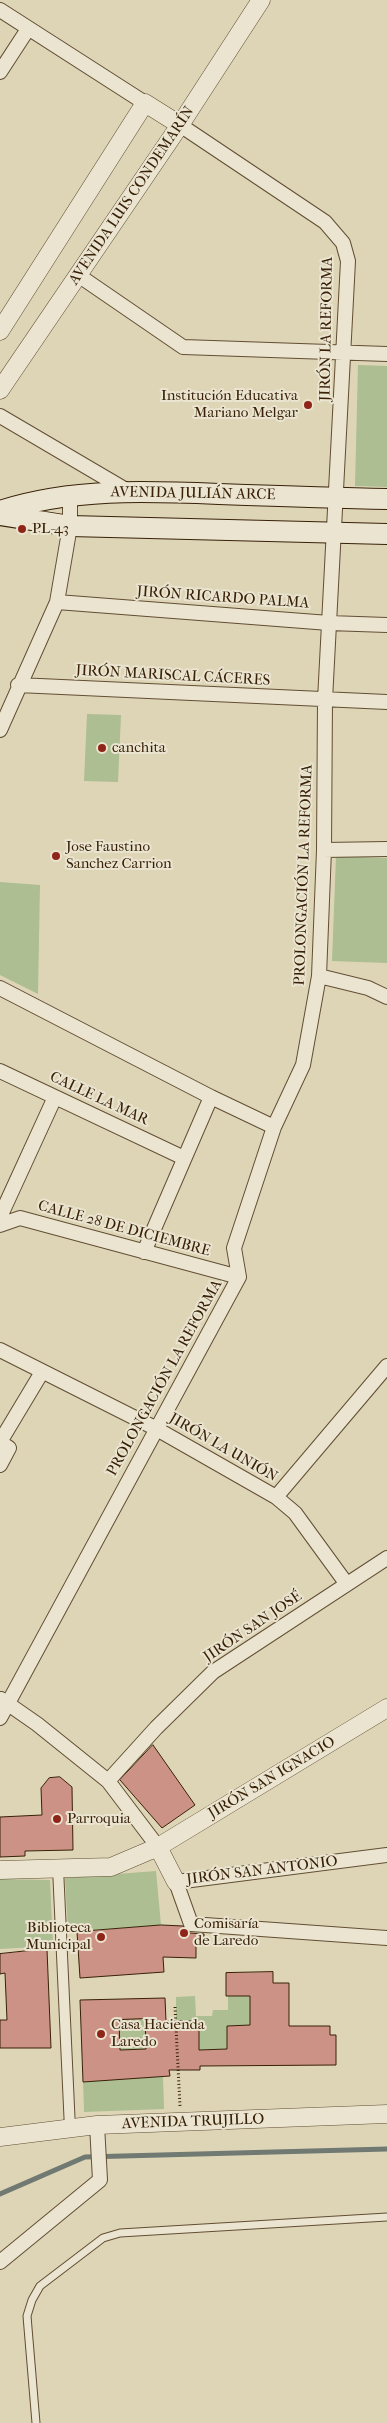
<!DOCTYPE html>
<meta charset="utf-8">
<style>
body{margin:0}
canvas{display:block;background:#ded5b7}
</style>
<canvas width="387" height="2423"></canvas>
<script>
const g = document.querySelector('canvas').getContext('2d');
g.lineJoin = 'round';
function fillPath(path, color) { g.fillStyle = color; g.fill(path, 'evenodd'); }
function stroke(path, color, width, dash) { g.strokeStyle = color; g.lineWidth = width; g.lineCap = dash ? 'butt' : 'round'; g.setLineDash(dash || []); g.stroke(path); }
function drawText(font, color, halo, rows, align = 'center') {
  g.font = font + ' "IM FELL French Canon",serif'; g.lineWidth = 4; g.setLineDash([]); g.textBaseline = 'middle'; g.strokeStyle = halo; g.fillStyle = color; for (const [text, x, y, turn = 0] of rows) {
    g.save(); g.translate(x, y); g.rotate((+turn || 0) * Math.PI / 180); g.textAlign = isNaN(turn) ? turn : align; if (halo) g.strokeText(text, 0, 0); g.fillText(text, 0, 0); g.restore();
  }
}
const green = new Path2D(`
 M 358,365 L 387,366 L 387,487 L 355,486 Z
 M 87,714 L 121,715 L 118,782 L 84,781 Z
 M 336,856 L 387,858 L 387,963 L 332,961 Z
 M 0,882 L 40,885 L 38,994 L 0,975 Z
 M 156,1871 L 161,1925 L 68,1932 L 65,1878 Z
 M 0,1879 L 50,1880 L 53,1946 L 0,1949 Z
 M 195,1996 L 196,2016 L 212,2016 L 213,2010 L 228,2010 L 228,1996 L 250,1996 L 250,2025 L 227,2026 L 227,2049 L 199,2050 L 199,2022 L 176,2022 L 176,1997 Z
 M 145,2019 L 146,2049 L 120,2050 L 119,2020 Z
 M 163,2076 L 164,2109 L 84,2112 L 83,2079 Z`);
const stream = new Path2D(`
 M 0,2194 L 85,2157 L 387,2149`);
const building = new Path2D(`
 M 153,1745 L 195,1805 L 162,1828 L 120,1780 Z
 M 60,1777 L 72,1787 L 73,1850 L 25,1851 L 25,1856 L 0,1857 L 0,1817 L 42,1815 L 41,1788 L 49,1778 Z
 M 161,1925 L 183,1926 L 190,1933 L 204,1934 L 204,1944 L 196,1945 L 196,1958 L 163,1957 L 164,1972 L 80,1978 L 77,1932 Z
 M 47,1949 L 51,2048 L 0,2048 L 0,2020 L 7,2020 L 5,1973 L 0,1974 L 0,1954 Z
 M 273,1972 L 273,1983 L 289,1983 L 289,2026 L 330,2026 L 330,2035 L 336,2035 L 336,2065 L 200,2066 L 200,2070 L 169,2070 L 170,2076 L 83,2082 L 80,2000 L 165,1998 L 166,2021 L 199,2021 L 199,2050 L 227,2049 L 227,2026 L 250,2025 L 250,1996 L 226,1996 L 226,1973 ZM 145,2019 L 146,2049 L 120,2050 L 119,2020 Z`);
const path = new Path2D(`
 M 175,2007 L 180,2106`);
const service = new Path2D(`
 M 36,2423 L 27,2316 L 32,2300 L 40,2286 L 103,2238 L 120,2233 L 387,2217`);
const pedestrian = new Path2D(`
 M 58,1868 L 70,2129`);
const minor = new Path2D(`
 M 0,10 L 145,103
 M 0,72 L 28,29
 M 78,275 L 183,347 L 387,354
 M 0,416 L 126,490
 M 57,602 L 329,623 L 387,625
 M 18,685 L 387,702
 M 0,730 L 57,602 L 70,526 L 70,496
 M 324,850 L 387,849
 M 319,976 L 368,988 L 387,997
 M 0,988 L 211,1097 L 274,1127
 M 0,1071 L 184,1158
 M 0,1217 L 55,1097
 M 0,1225 L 20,1218 L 239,1277
 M 144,1252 L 211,1097
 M 0,1350 L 155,1428 L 276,1497 L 295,1513 L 346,1583
 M 0,1465 L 9,1448 L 0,1442 L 42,1372
 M 276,1497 L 387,1366
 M 1,1699 L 37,1724 L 108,1781 L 158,1847
 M 0,1718 L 239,1277 L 234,1248 L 274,1127 L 303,1065 L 319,976 L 324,850 L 325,700 L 348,261 L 343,243 L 325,222 L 180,125
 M 108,1781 L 156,1728 L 213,1672 L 387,1558
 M 387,1855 L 176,1882 L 191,1924 L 387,1938
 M 0,2262 L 100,2180 L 97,2125`);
const tertiary = new Path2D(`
 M 0,331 L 145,103 L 180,125
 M 0,390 L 180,125 L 261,0
 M 158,1847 L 176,1882
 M 0,1870 L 111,1867 L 158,1847 L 387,1708
 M 0,2137 L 97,2125 L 387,2114`);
const secondary = new Path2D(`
 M 0,511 C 71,488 146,491 219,494 C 275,496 331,498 387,499
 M 0,515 L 70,526 L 387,534`);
const markers = [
 [308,405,5,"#8f2418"],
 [22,529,5,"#8f2418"],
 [102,748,5,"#8f2418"],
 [56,856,5,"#8f2418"],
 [57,1819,5,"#8f2418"],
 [184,1933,5,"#8f2418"],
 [101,1937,5,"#8f2418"],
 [101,2034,5,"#8f2418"]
];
const streetNames = [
 ["AVENIDA LUIS CONDEMARÍN",132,196,-56],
 ["JIRÓN LA REFORMA",327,329,-89],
 ["AVENIDA JULIÁN ARCE",193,494,1],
 ["JIRÓN RICARDO PALMA",223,598,4],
 ["JIRÓN MARISCAL CÁCERES",173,676,3],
 ["PROLONGACIÓN LA REFORMA",304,875,-88],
 ["CALLE LA MAR",99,1099,25],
 ["CALLE 28 DE DICIEMBRE",124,1229,15],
 ["PROLONGACIÓN LA REFORMA",165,1378,-61],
 ["JIRÓN LA UNIÓN",223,1448,30],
 ["JIRÓN SAN JOSÉ",253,1627,-34],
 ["JIRÓN SAN IGNACIO",272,1778,-31],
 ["JIRÓN SAN ANTONIO",262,1871,-7],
 ["AVENIDA TRUJILLO",193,2122,-2]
];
const poiNames = [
 ["Institución Educativa",298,396,"right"],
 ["Mariano Melgar",298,413,"right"],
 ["PL-43",32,529],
 ["canchita",112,748],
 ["Jose Faustino",66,847],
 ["Sanchez Carrion",66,864],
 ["Parroquia",67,1819],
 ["Comisaría",194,1924],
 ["de Laredo",194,1941],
 ["Biblioteca",91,1928,"right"],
 ["Municipal",91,1945,"right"],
 ["Casa Hacienda",111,2025],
 ["Laredo",111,2042]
];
fillPath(green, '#acbe92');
stroke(stream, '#717a72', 5);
fillPath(building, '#cc9285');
stroke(building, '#382107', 1);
stroke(service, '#624e33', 9);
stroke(pedestrian, '#624e33', 12);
stroke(minor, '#624e33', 16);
stroke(tertiary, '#624e33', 19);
stroke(secondary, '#382107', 22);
stroke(path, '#382107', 3, [1, 2.5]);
stroke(service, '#eae4d0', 7);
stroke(pedestrian, '#eae4d0', 10);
stroke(minor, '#eae4d0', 14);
stroke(tertiary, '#eae4d0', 18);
stroke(secondary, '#eae4d0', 20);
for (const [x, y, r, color] of markers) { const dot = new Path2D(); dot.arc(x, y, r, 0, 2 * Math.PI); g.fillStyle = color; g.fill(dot); stroke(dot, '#eae4d0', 2); }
drawText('15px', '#382107', '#eae4d0', streetNames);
drawText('15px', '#382107', '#eae4d0', poiNames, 'left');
</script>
